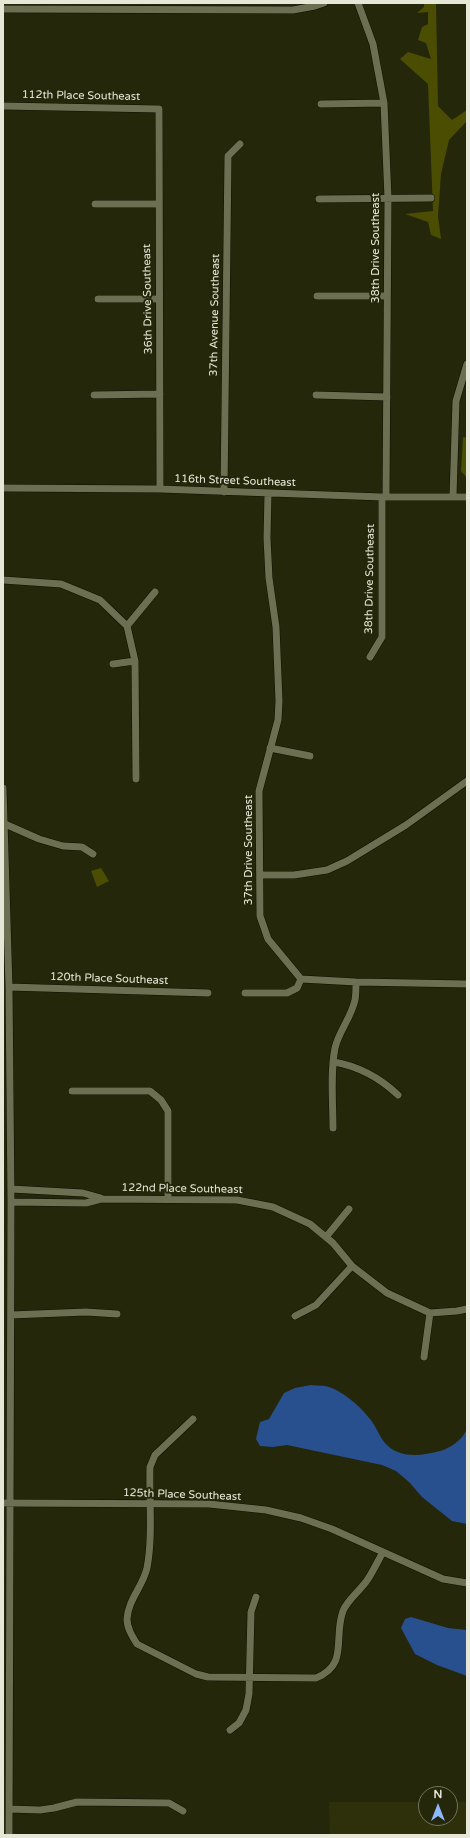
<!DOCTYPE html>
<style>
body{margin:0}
#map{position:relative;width:470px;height:1838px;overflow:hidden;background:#25270b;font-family:"Varela Round",sans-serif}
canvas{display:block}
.frame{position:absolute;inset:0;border:4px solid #e6e7d7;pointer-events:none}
.north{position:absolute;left:418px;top:1786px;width:40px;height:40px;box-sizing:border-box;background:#25270b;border:1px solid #72745d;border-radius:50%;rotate:0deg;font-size:11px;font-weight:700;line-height:16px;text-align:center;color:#e6e7d7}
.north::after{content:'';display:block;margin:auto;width:14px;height:18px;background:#8eb8fd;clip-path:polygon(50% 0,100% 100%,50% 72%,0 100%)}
</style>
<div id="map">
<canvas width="470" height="1838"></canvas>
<div class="frame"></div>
<div class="north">N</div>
</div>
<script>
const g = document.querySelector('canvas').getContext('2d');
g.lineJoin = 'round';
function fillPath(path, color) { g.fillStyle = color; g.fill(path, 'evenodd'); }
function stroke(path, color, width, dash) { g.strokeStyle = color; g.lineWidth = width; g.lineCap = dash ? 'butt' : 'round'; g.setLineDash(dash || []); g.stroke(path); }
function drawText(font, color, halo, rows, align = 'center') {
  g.font = font + ' "Varela Round",sans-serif'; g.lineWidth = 4; g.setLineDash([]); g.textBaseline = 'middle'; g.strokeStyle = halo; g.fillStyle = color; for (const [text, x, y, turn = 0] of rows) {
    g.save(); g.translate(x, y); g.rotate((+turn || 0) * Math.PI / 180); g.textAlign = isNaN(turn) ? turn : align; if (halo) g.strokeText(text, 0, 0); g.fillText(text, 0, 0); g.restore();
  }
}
const built = new Path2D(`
 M 329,1802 L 426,1802 L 426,1818 L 450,1818 L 450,1802 L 467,1802 L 467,1835 L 330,1835 Z`);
const green = new Path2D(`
 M 424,3 L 436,3 L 438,106 L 452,120 L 467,110 L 467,121 L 449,140 L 441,174 L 438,216 L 441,239 L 431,235 L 428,222 L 405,214 L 433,211 L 428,84 L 400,59 L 408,52 L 431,59 L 426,43 L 418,40 L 422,27 L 428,24 L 428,12 L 417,13 L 424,7 Z
 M 463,437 L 467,438 L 467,478 L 461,471 Z
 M 101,868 L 109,881 L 97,887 L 91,871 Z`);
const water = new Path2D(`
 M 311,1385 C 317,1386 324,1385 329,1387 C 344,1392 361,1407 370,1419 C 376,1426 379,1436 385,1443 C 399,1459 421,1456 440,1451 C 451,1448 462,1440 467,1429 L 467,1524 L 452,1521 L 422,1497 L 409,1482 L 396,1471 L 382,1465 L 287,1445 L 273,1447 L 260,1446 L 256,1439 L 260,1422 L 269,1419 L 284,1393 L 295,1388 Z
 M 411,1617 L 448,1628 L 467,1630 L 467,1676 L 437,1665 L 415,1654 L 401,1628 L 405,1619 Z`);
const minor = new Path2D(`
 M 358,3 L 373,44 L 384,103 L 388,198 L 386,497
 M 3,9 L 293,10 L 315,6 L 324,3
 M 321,104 L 384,103
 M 3,106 L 159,109 L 160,489
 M 319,199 L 431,198
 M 95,204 L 158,204
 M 317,296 L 387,296
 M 98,299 L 159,299
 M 94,395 L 160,394
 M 316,395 L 387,397
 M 3,488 L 160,489 L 382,497 L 467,497
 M 224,492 L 228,156 L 240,144
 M 268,494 L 267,538 L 269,578 L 276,627 L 279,701 L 278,720 L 259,791 L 260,916 L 268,939 L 301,979
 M 453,496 L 456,401 L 467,364
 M 3,580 L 61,584 L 100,600 L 127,626 L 135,661 L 136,779
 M 127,626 L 155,592
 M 370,657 L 382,637 L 382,497
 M 113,664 L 135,661
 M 270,748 L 310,756
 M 3,788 L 9,987 L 11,1202 L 9,1835
 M 5,824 L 39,839 L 63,846 L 82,847 L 93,854
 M 260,875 L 294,875 L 327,870 L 347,861 L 406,825 L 467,781
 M 301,979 L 356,982 L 467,984
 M 9,987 L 208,993
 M 245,993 L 287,993 L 297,988 L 301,979
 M 334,1062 C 357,1066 380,1078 398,1095
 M 72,1091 L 150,1091 L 161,1100 L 168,1111 L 168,1199
 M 333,1128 C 333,1102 330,1074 335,1048 C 339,1031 351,1018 355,1000 C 356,995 356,988 356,982
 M 11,1189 L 83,1193 L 101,1198
 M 11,1202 L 86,1203 L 101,1199 L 237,1200 L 273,1207 L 310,1224 L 333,1243 L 352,1266 L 387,1293 L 430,1313 L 457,1311 L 467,1309
 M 326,1237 L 349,1209
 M 11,1315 L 86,1312 L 117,1314
 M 295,1316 L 316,1305 L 352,1266
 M 424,1357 L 430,1313
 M 193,1419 L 155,1455 L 150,1467 C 149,1498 153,1537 147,1568 C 143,1586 128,1600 127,1619 C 127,1628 132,1636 137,1644 L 196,1674 L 208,1677 L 316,1678 C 349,1665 333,1638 343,1611 C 347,1600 361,1590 368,1579 C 373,1571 378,1561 383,1552
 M 3,1503 L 209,1504 L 266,1510 L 301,1518 L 332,1529 L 443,1579 L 467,1583
 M 230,1730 L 239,1723 L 246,1710 L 249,1694 L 251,1612 L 256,1597
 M 9,1809 L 40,1810 L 54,1808 L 77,1802 L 169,1803 L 183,1811`);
const streetNames = [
 ["112th Place Southeast",81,96,1],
 ["38th Drive Southeast",376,248,-90],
 ["36th Drive Southeast",148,299,-91],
 ["37th Avenue Southeast",215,315,-89],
 ["116th Street Southeast",235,481,2],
 ["38th Drive Southeast",370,579,-89],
 ["37th Drive Southeast",249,850,-90],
 ["120th Place Southeast",109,979,2],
 ["122nd Place Southeast",182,1189,1],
 ["125th Place Southeast",182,1495,2]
];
fillPath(built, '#2e300b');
fillPath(green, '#4b4d03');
fillPath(water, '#284f8e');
stroke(minor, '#0f0f00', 8);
stroke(minor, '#6c6f51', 7);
drawText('11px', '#e6e7d7', '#25270b', streetNames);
</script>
